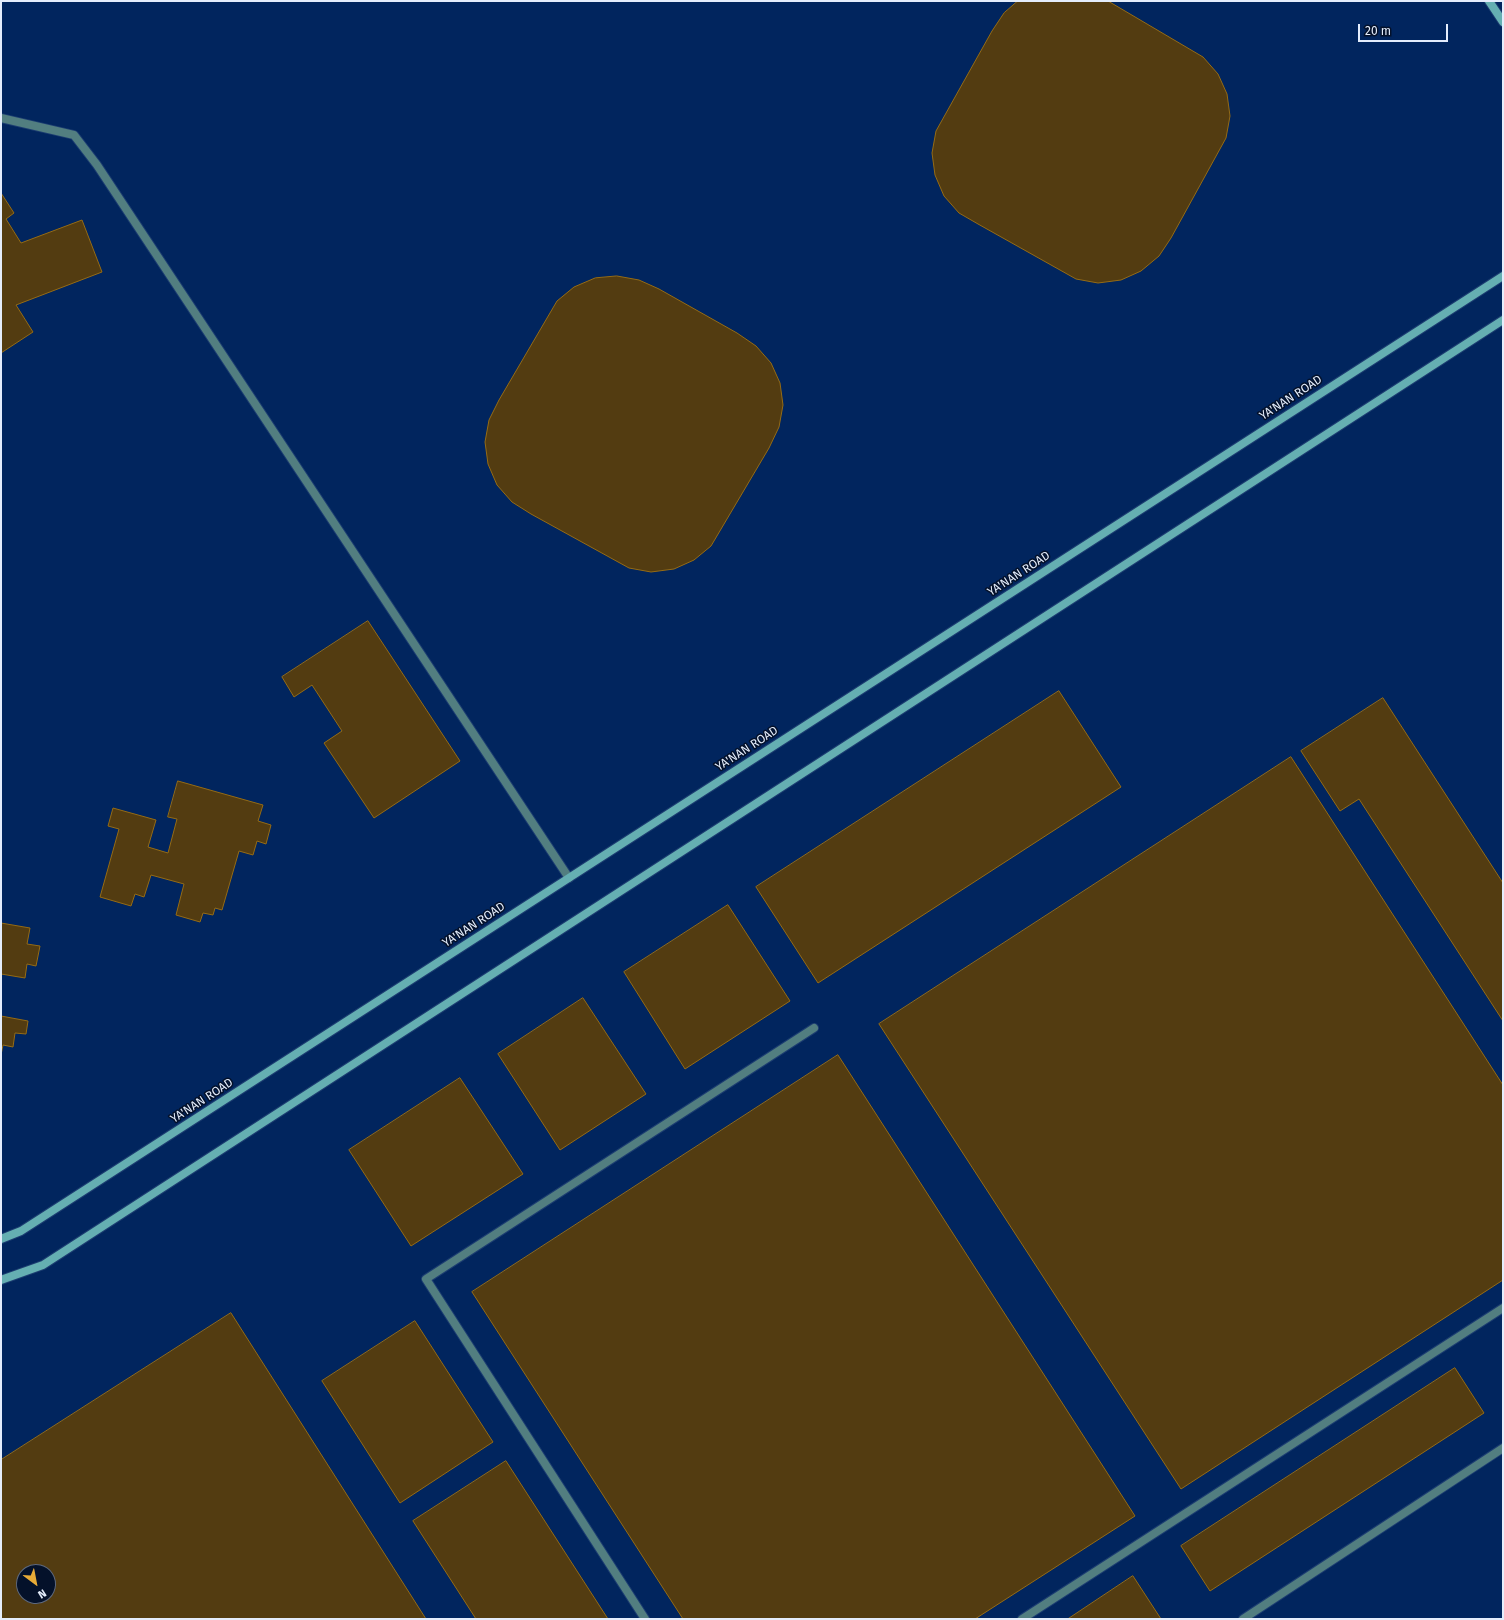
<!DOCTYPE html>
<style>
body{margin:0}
#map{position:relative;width:1504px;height:1620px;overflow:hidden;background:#01255e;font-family:"Fira Sans",sans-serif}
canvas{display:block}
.frame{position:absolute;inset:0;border:2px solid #e4edfc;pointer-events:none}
.north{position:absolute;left:16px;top:1564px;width:40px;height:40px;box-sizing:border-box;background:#04112a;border:1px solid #5e697e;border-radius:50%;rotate:148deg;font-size:11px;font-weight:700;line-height:16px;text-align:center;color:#e4edfc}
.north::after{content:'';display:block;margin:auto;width:14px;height:18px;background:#e8ab37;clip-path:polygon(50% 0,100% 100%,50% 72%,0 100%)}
.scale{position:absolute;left:1358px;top:24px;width:90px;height:18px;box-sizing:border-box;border:2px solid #e4edfc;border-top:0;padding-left:5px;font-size:12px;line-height:14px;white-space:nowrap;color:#e4edfc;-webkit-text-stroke:3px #04112a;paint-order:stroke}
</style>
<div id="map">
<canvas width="1504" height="1620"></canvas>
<div class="frame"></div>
<div class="north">N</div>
<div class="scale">20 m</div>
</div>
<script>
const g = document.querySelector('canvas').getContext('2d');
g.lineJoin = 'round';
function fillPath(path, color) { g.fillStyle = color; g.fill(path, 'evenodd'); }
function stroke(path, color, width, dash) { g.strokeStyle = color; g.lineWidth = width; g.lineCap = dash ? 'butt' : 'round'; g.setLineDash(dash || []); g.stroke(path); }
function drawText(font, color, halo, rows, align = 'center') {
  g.font = font + ' "Fira Sans",sans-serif'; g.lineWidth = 3; g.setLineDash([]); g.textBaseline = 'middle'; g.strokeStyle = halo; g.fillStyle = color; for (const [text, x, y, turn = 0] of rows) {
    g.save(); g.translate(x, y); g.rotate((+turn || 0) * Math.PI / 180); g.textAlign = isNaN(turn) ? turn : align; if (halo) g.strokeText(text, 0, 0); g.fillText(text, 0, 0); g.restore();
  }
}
const building = new Path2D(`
 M 1018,1 L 1108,1 L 1203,57 L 1218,74 L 1227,94 L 1230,116 L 1226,138 L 1171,238 L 1159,256 L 1141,271 L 1121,280 L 1098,283 L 1076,279 L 978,224 L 959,213 L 944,196 L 935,175 L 932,153 L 936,131 L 992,31 L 1004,13 Z
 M 1,193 L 14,213 L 6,219 L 21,243 L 82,220 L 102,272 L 16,305 L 33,332 L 1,353 Z
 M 617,276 L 639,280 L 659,289 L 737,333 L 756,346 L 771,363 L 780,383 L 783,405 L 779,427 L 769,448 L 711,546 L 694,560 L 674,569 L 651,572 L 629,568 L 531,514 L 512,502 L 497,485 L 488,464 L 485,442 L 489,420 L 499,400 L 557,301 L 574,287 L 595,278 Z
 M 368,621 L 460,761 L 374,818 L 324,743 L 342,731 L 312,685 L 294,697 L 282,677 Z
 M 1059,691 L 1121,787 L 818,983 L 756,887 Z
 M 1383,698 L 1503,883 L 1503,1021 L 1359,799 L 1340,811 L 1301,751 Z
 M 1291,757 L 1503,1085 L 1503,1280 L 1181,1489 L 879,1024 Z
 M 178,781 L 263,805 L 258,821 L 271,825 L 266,844 L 257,841 L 253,855 L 239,851 L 222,910 L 215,908 L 213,915 L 203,913 L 200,922 L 176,915 L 184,884 L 151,875 L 144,897 L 135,894 L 131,906 L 100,897 L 119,829 L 108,826 L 113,808 L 156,820 L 148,847 L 168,853 L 177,819 L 168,817 Z
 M 728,905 L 790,1001 L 685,1069 L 624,972 Z
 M 1,923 L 30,928 L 27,944 L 40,946 L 36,966 L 27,964 L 25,978 L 1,974 Z
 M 583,998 L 646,1094 L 560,1150 L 498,1054 Z
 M 1,1016 L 28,1021 L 26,1034 L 15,1033 L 13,1047 L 3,1045 L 1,1055 Z
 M 838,1055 L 1135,1516 L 975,1619 L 683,1619 L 472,1292 Z
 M 460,1078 L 523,1174 L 411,1246 L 349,1150 Z
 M 231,1313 L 426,1619 L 1,1619 L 1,1460 ZM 24,1572 L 48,1572 L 48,1596 L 24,1596 Z
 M 415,1321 L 493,1442 L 400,1503 L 322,1381 Z
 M 1455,1368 L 1484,1413 L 1210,1591 L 1181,1546 Z
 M 506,1461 L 608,1619 L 476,1619 L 413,1521 Z
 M 1133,1576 L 1161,1619 L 1068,1619 Z`);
const lane = new Path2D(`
 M 645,1619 L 426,1279 L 814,1028
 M 1022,1619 L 1503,1308`);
const street = new Path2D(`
 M 1,118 L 74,135 L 97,165 L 569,878
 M 1243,1619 L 1503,1448`);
const secondary = new Path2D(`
 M 1489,1 L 1503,22
 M 1,1239 L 21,1231 L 1503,276
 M 1,1280 L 43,1265 L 1503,320`);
const streetNames = [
 ["YA'NAN ROAD",1291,398,-33],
 ["YA'NAN ROAD",1019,574,-33],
 ["YA'NAN ROAD",747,749,-33],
 ["YA'NAN ROAD",474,925,-33],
 ["YA'NAN ROAD",202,1101,-33]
];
fillPath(building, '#533c11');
stroke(building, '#956b14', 1);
stroke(lane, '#1c3d71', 10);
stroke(street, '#1c3d71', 10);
stroke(secondary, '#1c3d71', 10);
stroke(lane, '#527e80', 8);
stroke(street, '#527e80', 8);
stroke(secondary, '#65afb2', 8);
drawText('12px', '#e4edfc', '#04112a', streetNames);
</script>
